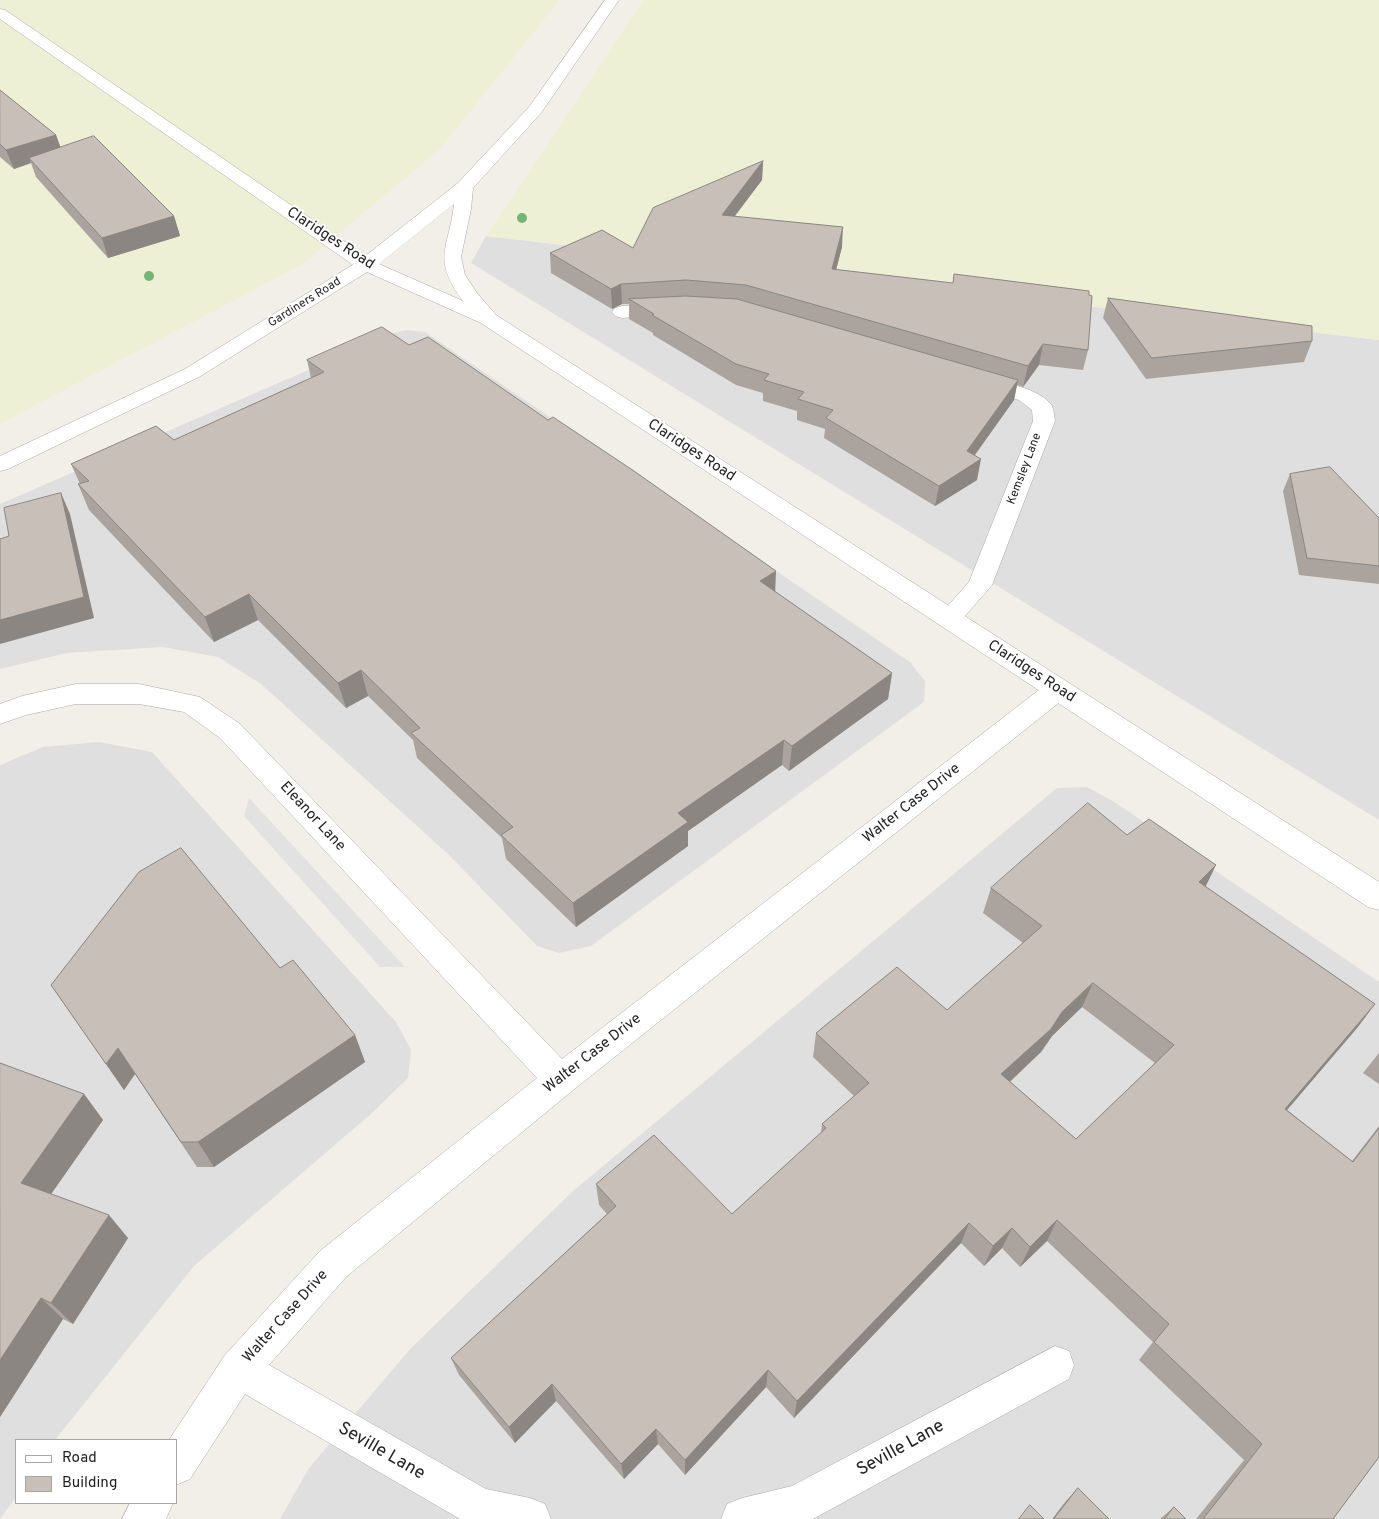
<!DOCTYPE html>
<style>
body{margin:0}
#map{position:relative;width:1379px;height:1519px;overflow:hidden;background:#f2efe9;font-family:Overpass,sans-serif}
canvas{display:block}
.legend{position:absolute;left:15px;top:1439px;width:162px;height:65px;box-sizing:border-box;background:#fff;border:1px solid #a7a7a7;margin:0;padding:6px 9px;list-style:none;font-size:15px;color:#222}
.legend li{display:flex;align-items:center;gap:10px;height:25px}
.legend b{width:25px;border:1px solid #a7a7a7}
</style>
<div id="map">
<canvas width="1379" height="1519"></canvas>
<ul class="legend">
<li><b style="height:6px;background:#fff"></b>Road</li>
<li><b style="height:14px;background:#c7bfb8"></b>Building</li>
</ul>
</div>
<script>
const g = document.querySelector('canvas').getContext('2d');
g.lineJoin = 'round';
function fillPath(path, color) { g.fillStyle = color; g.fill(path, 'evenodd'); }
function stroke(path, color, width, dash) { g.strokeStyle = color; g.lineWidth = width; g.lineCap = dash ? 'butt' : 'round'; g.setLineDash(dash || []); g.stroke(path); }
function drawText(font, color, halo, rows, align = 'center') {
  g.font = font + ' Overpass,sans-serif'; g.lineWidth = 4; g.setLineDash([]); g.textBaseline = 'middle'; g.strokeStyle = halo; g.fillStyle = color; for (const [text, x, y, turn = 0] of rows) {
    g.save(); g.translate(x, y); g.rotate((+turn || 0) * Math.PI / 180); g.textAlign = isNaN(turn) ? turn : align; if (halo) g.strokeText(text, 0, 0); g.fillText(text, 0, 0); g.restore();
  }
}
const residential = new Path2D(`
 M 486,236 L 1379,340 L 1379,820 L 471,263 Z
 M 406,330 L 425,332 L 910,662 L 925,681 L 924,702 L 591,946 L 559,953 L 537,946 L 450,856 L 261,684 L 218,657 L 163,647 L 67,653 L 0,669 L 0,504 L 391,334 Z
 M 99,742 L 152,752 L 396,1022 L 411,1050 L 408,1078 L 372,1113 L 194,1266 L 55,1440 L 16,1440 L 16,1497 L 0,1519 L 0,765 L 43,747 Z
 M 1087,787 L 1116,803 L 1379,982 L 1379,1519 L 280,1519 L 309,1468 L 411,1348 L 573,1191 L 1057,788 Z`);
const farmland = new Path2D(`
 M 0,0 L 560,0 L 441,148 L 303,264 L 0,424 Z
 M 643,0 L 1379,0 L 1379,340 L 486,236 Z`);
const parking = new Path2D(`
 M 249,798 L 405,967 L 380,967 L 244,816 Z`);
const minor = new Path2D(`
 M 0,9 L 5,10 L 373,261 L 375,265 L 373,269 L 366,271 L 359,269 L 0,19 Z
 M 667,303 L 674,305 L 677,309 L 674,313 L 622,318 L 615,316 L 612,312 L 615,308 L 622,306 Z
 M 979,376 C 996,380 1043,389 1052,406 C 1054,410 1054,416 1055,421 L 992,585 L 958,624 L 949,627 L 940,624 L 937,618 L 969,582 L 1033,421 L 1032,410 L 1019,400 L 972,386 L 969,382 L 972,378 Z
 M 1057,681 L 1066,683 L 1070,690 L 1066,697 L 572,1091 L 346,1277 L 269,1365 L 486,1489 L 530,1498 L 545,1504 L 551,1519 L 460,1519 L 245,1394 L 190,1479 L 176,1485 L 176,1440 L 169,1440 L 225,1355 L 320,1251 L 537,1078 L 220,738 L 184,712 L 139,704 L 76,704 L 26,715 L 0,724 L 0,704 L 22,696 L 76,684 L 139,684 L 200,697 L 240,724 L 562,1059 L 1048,683 Z
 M 1055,1346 L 1069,1351 L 1074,1365 L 1069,1379 L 813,1519 L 721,1519 L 727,1504 L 742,1498 L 792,1486 Z
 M 130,1503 L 173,1503 L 166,1519 L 122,1519 Z`);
const tertiary = new Path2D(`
 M 605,0 L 619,0 L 541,113 L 473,188 L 471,209 L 461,257 L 465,275 L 477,293 L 496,315 L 1379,882 L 1379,910 L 1368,907 L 481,323 L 367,272 L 199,377 L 8,469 L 0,471 L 0,456 L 185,369 L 359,261 L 458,183 L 529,107 ZM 454,204 C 449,250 431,257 463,301 L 379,264 Z`);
const trees = [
 [522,218],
 [149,276]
];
const wall = new Path2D(`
 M 0,90 L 56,135 L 60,147 L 174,216 L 180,236 L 108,258 L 36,177 L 31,163 L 14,169 L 0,157 Z
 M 763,161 L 762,180 L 735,216 L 842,247 L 836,270 L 1088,350 L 1083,370 L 1039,365 L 1023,387 L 1017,385 L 1014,400 L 974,455 L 977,480 L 935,506 L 824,438 L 825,429 L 797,420 L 797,411 L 763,401 L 763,393 L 736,385 L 653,335 L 653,333 L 629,319 L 629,304 L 622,304 L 612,309 L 551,273 L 550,253 L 633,248 Z
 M 1108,298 L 1312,341 L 1304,362 L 1146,379 L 1103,318 Z
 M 409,345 L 775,592 L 892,673 L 888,699 L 789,771 L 782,765 L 688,831 L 688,846 L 576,927 L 506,859 L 502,838 L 417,758 L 413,740 L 368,696 L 346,708 L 258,620 L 214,642 L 89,510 L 78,484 L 80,484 L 71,464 L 174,440 L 311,378 L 307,360 Z
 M 1290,474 L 1379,518 L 1379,584 L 1299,575 L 1283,491 Z
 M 1127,835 L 1206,887 L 1375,1004 L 1357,1028 L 1287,1110 L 1352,1161 L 1379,1126 L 1379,1457 L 1333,1519 L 1196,1519 L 1244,1460 L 1139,1360 L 1153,1342 L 1047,1241 L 1020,1267 L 1002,1248 L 984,1266 L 961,1243 L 794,1418 L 766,1387 L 685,1475 L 658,1444 L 624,1479 L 556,1401 L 515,1443 L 459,1375 L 451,1358 L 607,1214 L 599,1205 L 596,1184 L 732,1214 L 821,1133 L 822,1124 L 854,1096 L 813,1057 L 816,1033 L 947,1010 L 1023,943 L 983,913 L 991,888 ZM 1082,1007 L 1155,1063 L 1076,1139 L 1010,1082 L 1041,1052 L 1052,1036 Z
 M 280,968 L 355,1035 L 365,1062 L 214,1167 L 197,1167 L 135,1074 L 124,1090 L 51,985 Z
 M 1379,1053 L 1379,1084 L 1363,1073 Z
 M 0,1063 L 84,1094 L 103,1120 L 51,1194 L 128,1238 L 73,1324 L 63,1319 L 0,1417 Z
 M 1078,1488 L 1109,1519 L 1052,1519 L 1065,1502 Z
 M 1174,1507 L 1186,1519 L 1160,1519 Z`);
const shadedWall = new Path2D(`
 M 56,135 L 63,154 L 29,158 L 31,163 L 14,169 L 6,150 Z
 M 763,161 L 762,180 L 721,234 L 722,215 Z
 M 174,216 L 180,236 L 108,258 L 102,238 Z
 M 843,227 L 842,247 L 831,289 L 832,269 Z
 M 621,284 L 622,304 L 612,309 L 611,289 Z
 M 1043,344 L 1039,365 L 1023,387 L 1028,366 Z
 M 1018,380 L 1014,400 L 965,469 L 981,459 L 977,480 L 935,506 L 939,486 L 967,451 Z
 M 61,493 L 70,514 L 94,618 L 0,644 L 0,620 Z
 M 776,571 L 775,596 L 760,581 Z
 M 249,594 L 258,620 L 214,642 L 205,617 Z
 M 361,670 L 368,696 L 346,708 L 338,683 Z
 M 892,673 L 888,699 L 789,771 L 792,746 Z
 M 784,740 L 782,765 L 688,831 L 688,846 L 576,927 L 573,903 L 678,813 Z
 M 1216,865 L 1204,890 L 1199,882 Z
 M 1093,983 L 1082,1007 L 1052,1036 L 1041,1052 L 993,1097 L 1001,1074 L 1062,1012 Z
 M 1375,1004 L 1357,1028 L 1269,1131 L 1285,1109 Z
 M 355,1035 L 365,1062 L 214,1167 L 198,1142 Z
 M 118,1048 L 135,1074 L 124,1090 L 106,1064 Z
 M 84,1094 L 103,1120 L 42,1207 L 21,1183 Z
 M 109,1215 L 128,1238 L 73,1324 L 51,1303 Z
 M 1057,1220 L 1047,1241 L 1020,1267 L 1030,1247 Z
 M 969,1223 L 961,1243 L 794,1418 L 797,1401 Z
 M 1012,1228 L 1002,1248 L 984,1266 L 993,1246 Z
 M 41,1298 L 63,1319 L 0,1417 L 0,1360 Z
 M 768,1370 L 766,1387 L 685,1475 L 685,1460 Z
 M 552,1384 L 556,1401 L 515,1443 L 509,1427 Z
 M 656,1429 L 658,1444 L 624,1479 L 621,1464 Z`);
const building = new Path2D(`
 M 0,90 L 56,135 L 6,150 L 0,144 Z
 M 94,136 L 174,216 L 102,238 L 29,158 Z
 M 763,161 L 722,215 L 843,227 L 832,269 L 953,283 L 954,274 L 1089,291 L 1089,295 L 1092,296 L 1088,350 L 1043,344 L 1028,366 L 746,285 L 686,280 L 621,284 L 611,289 L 550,253 L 602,230 L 633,248 L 653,208 Z
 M 686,296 L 737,299 L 1018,380 L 967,451 L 981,459 L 939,486 L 826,418 L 833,410 L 798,399 L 804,392 L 764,380 L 769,374 L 736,364 L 652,315 L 654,314 L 629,299 Z
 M 1108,298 L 1312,326 L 1312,341 L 1152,358 Z
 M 382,327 L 409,345 L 428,337 L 548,420 L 553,417 L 634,471 L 776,571 L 760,581 L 892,673 L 792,746 L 784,740 L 678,813 L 688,822 L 573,903 L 501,835 L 513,827 L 411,733 L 420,728 L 361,670 L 338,683 L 249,594 L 205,617 L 78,484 L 89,481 L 71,464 L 156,426 L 174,440 L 324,372 L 307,360 Z
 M 1330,467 L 1379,518 L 1379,566 L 1307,558 L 1290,474 Z
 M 61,493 L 84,597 L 0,620 L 0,539 L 9,536 L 4,508 Z
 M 1088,803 L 1127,835 L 1149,819 L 1216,865 L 1199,882 L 1375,1004 L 1285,1109 L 1353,1162 L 1379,1128 L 1379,1457 L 1333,1519 L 1203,1519 L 1262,1444 L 1154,1342 L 1169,1324 L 1057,1220 L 1030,1247 L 1012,1228 L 993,1246 L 969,1223 L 797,1401 L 768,1370 L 685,1460 L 656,1429 L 621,1464 L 552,1384 L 509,1427 L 451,1358 L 616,1206 L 596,1184 L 654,1135 L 732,1214 L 826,1128 L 822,1124 L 869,1083 L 816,1033 L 897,967 L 947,1010 L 1042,926 L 991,888 ZM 1093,983 L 1174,1045 L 1076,1139 L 1001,1074 L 1051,1029 L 1062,1012 Z
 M 181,848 L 280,968 L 293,960 L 355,1035 L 198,1142 L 181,1142 L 118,1048 L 106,1064 L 51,985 L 139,872 Z
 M 0,1063 L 84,1094 L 21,1183 L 109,1215 L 51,1303 L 41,1298 L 0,1360 Z
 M 1078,1488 L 1109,1519 L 1054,1519 Z
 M 1030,1505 L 1044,1519 L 1019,1519 Z
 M 1174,1507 L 1186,1519 L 1165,1519 Z`);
const farStreetnames = [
 ["Gardiners Road",305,303,-32],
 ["Kemsley Lane",1025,469,-69]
];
const streetNames = [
 ["Claridges Road",330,239,33],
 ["Claridges Road",691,451,33],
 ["Claridges Road",1031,672,33],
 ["Walter Case Drive",912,804,-38],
 ["Eleanor Lane",312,817,47],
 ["Walter Case Drive",593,1054,-38],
 ["Walter Case Drive",286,1317,-48]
];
const nearStreetnames = [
 ["Seville Lane",901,1449,-29],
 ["Seville Lane",381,1452,30]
];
fillPath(residential, '#e0dfdf');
fillPath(farmland, '#eef0d5');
fillPath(parking, '#e2e2e2');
stroke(minor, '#a9a9a9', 1);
stroke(tertiary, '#a9a9a9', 1);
fillPath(minor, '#fff');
fillPath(tertiary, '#fff');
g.fillStyle = '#74b475';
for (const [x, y] of trees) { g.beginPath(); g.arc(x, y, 5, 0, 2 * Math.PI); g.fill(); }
fillPath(wall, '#aba49e');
fillPath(shadedWall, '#8b8681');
fillPath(building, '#c7bfb8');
stroke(building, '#8b8681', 1);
drawText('12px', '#222', '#fff', farStreetnames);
drawText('15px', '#222', '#fff', streetNames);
drawText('18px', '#222', '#fff', nearStreetnames);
</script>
